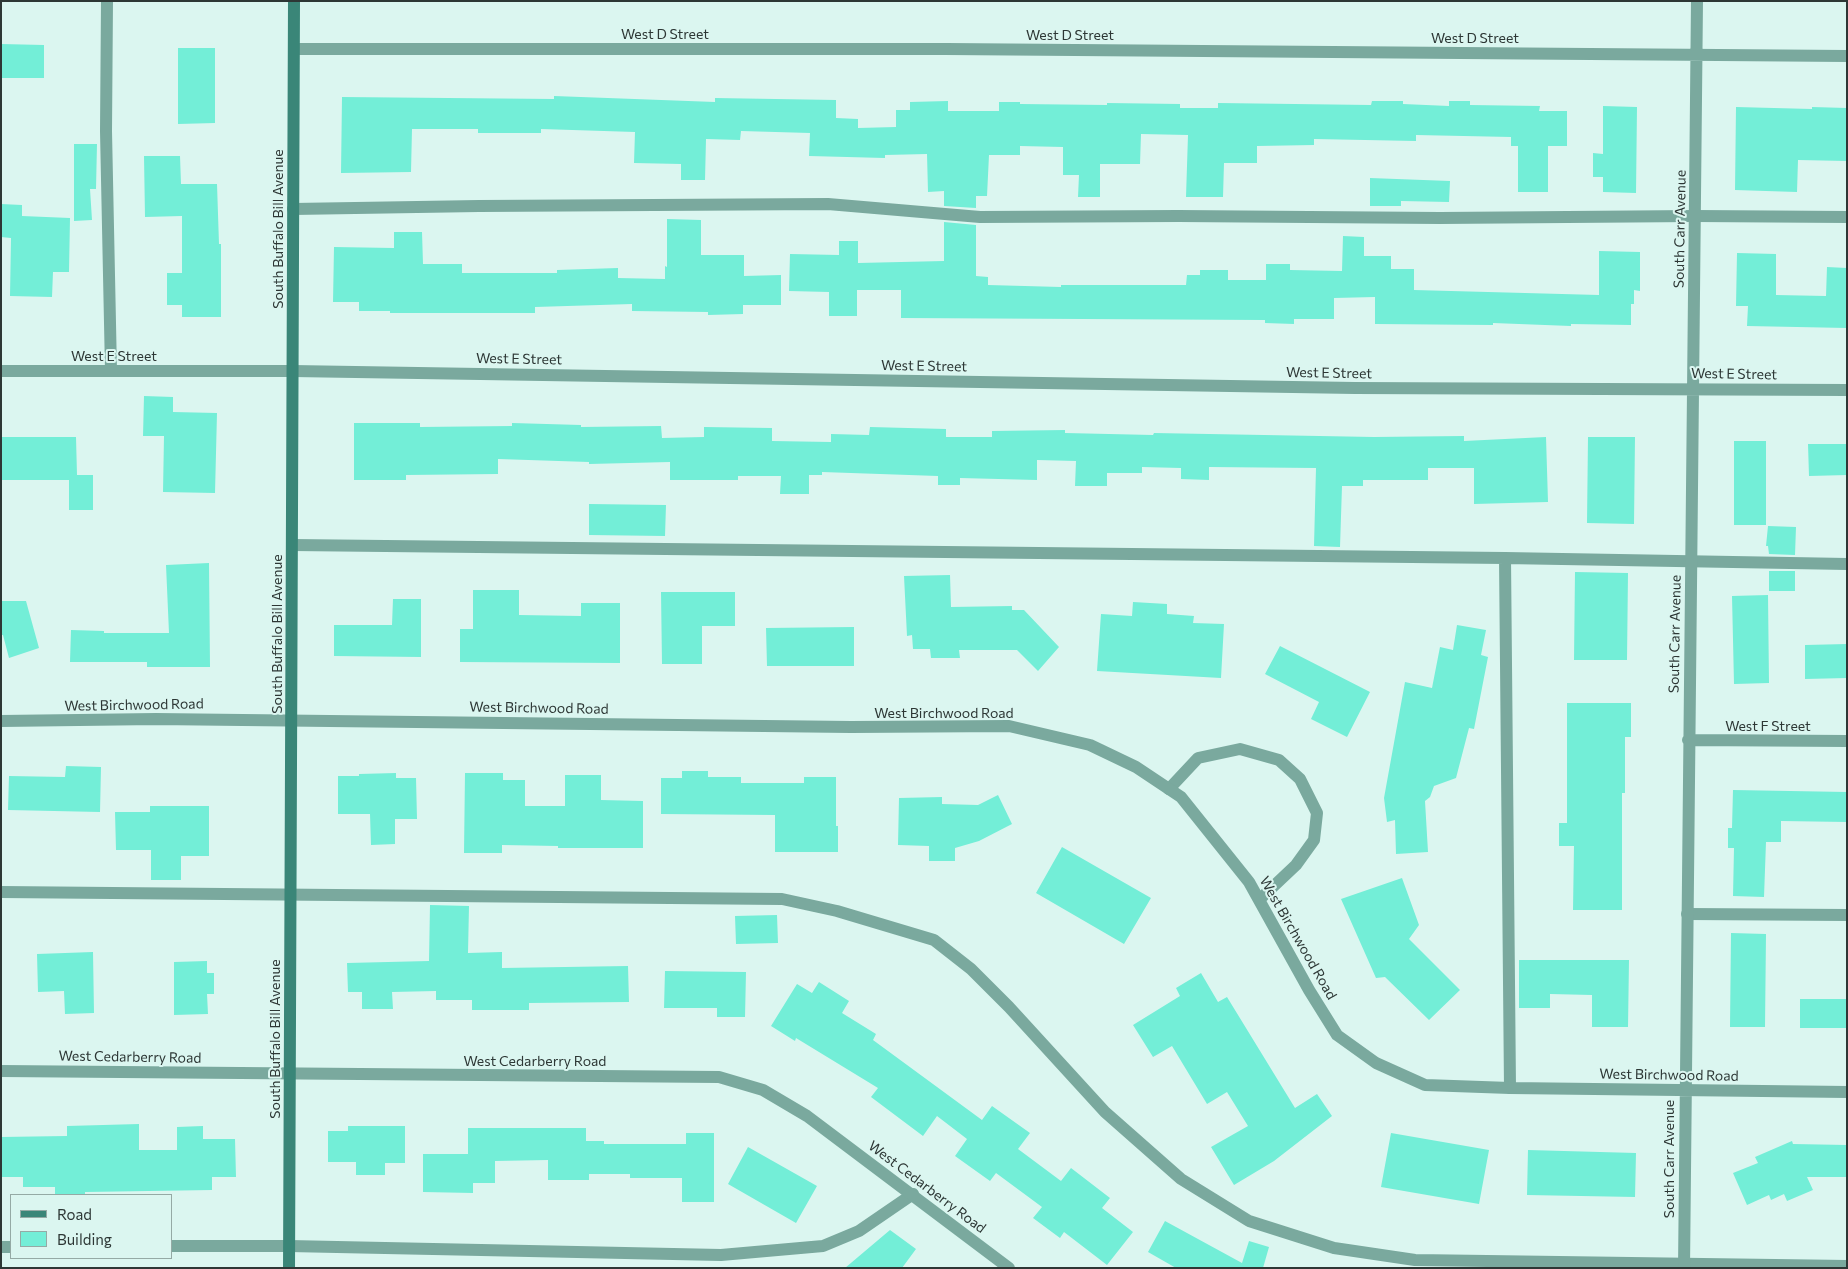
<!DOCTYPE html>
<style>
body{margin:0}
#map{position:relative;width:1848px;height:1269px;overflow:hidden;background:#dbf6f0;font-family:Commissioner,sans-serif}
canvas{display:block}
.frame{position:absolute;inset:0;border:2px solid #2d3735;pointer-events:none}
.legend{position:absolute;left:10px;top:1194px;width:162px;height:65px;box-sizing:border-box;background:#dbf6f0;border:1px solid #95aaa5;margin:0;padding:6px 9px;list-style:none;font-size:15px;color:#2d3735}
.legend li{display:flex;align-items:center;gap:10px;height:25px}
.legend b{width:25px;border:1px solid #95aaa5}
</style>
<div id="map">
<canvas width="1848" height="1269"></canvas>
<div class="frame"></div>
<ul class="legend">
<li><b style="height:6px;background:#3a8678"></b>Road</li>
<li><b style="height:14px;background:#73eed7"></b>Building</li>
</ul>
</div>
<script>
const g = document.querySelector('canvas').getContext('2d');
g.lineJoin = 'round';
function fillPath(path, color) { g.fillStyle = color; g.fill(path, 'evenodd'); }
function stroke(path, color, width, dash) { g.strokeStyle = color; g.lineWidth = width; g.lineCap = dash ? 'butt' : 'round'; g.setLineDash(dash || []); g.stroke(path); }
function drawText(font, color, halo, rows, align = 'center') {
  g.font = font + ' Commissioner,sans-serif'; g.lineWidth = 4; g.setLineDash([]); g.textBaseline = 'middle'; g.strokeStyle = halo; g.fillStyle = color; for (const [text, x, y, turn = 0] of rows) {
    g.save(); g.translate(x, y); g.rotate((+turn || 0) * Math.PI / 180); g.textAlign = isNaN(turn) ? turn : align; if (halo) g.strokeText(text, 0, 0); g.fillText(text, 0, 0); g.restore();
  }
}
const building = new Path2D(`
 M 1,44 L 44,45 L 44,78 L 1,78 Z
 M 178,48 L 215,48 L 215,123 L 178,124 Z
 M 554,96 L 715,102 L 715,98 L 836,100 L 836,118 L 858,119 L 858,128 L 896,127 L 896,110 L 910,110 L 910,102 L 948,101 L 948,111 L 999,111 L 999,102 L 1020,102 L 1020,104 L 1107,105 L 1107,103 L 1180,104 L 1180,108 L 1218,108 L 1218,103 L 1371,105 L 1372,101 L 1403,101 L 1403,104 L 1449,106 L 1449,101 L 1470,101 L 1470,105 L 1540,106 L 1539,111 L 1567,111 L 1567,146 L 1548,146 L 1548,192 L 1518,192 L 1518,146 L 1511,146 L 1511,137 L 1416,135 L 1416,141 L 1314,139 L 1314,145 L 1257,146 L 1257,163 L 1224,163 L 1223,197 L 1186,197 L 1188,135 L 1141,134 L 1140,164 L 1100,164 L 1100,197 L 1078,197 L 1079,175 L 1063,175 L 1063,147 L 1020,146 L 1020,155 L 989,155 L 987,196 L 976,196 L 976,208 L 944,206 L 944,191 L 928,192 L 927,154 L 885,155 L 885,158 L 809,156 L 810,133 L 741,131 L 740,140 L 706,139 L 705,180 L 681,180 L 681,164 L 634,163 L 635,132 L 541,129 L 541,133 L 478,133 L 478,129 L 412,129 L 411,172 L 341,173 L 342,97 L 554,99 Z
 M 1603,106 L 1637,107 L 1636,193 L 1603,192 L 1603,177 L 1593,177 L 1593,153 L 1603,154 Z
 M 1736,107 L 1812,109 L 1812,107 L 1847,108 L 1847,161 L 1798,160 L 1797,192 L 1735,190 Z
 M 74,144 L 97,144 L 96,189 L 90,189 L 92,220 L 74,221 Z
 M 144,156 L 180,156 L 181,184 L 217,184 L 219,244 L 221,244 L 221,317 L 182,317 L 182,305 L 167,305 L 167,273 L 182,273 L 182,216 L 145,217 Z
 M 1370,178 L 1450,181 L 1449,202 L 1401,201 L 1401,206 L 1370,206 Z
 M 1,204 L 22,205 L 22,216 L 70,218 L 69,272 L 53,272 L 52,297 L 10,296 L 11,238 L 1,237 Z
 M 667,219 L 701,220 L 701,255 L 744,255 L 744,276 L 781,275 L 781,305 L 743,305 L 743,314 L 708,315 L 708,312 L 632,311 L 632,304 L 535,307 L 535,313 L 390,313 L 390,311 L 359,311 L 359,302 L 333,302 L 334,247 L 394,248 L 394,232 L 422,232 L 423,264 L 462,264 L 462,273 L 557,273 L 557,270 L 618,268 L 618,278 L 665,279 L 665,266 L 667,267 Z
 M 944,222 L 976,225 L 976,276 L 988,277 L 988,285 L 1061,287 L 1061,285 L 1186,285 L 1187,275 L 1200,275 L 1200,270 L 1228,270 L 1228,280 L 1266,280 L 1266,264 L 1290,264 L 1290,270 L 1342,271 L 1343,236 L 1364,237 L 1364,256 L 1391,256 L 1391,269 L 1414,269 L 1414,290 L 1599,295 L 1599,251 L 1640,252 L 1640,291 L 1634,290 L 1634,304 L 1631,304 L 1631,325 L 1571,324 L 1571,326 L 1493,323 L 1493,325 L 1375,324 L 1375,297 L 1334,298 L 1334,319 L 1294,319 L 1294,324 L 1265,323 L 1265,320 L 901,318 L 901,290 L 857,290 L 857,316 L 829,316 L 829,292 L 789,291 L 790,254 L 839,255 L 839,241 L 858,241 L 858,263 L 944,261 Z
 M 1737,253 L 1776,254 L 1776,295 L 1826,296 L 1827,267 L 1847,268 L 1847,328 L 1747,326 L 1748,306 L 1736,306 Z
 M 144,396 L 173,397 L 173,412 L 217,413 L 215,493 L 163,492 L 164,436 L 143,436 Z
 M 354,423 L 420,423 L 420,427 L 512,426 L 512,423 L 581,425 L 581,427 L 661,426 L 662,438 L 704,437 L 704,427 L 772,428 L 772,441 L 831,442 L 831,434 L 869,435 L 870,427 L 946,429 L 946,437 L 992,437 L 992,431 L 1065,430 L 1065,433 L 1153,435 L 1154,433 L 1374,437 L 1464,436 L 1464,441 L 1546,437 L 1548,502 L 1474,504 L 1474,468 L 1428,468 L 1428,480 L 1363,480 L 1363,486 L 1342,486 L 1340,547 L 1314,546 L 1316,468 L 1209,467 L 1209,480 L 1181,479 L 1181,468 L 1142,467 L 1142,473 L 1107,473 L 1107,486 L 1075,486 L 1076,461 L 1037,460 L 1037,480 L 960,478 L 960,485 L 938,485 L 938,476 L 822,472 L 822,475 L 809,475 L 809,494 L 780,494 L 781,476 L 738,476 L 738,480 L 670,480 L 670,462 L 589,464 L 589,462 L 498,459 L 498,474 L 406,475 L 406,480 L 354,480 Z
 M 1,437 L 76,437 L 77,475 L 93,475 L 93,510 L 69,510 L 69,480 L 1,480 Z
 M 1588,437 L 1635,437 L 1634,524 L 1587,523 Z
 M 1734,441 L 1766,441 L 1766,525 L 1734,525 Z
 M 1808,444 L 1847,444 L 1847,475 L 1809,476 Z
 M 589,504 L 666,505 L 665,536 L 589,535 Z
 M 1768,526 L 1796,527 L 1795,555 L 1769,554 L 1768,546 L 1766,546 Z
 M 209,563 L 210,667 L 147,667 L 147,662 L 70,662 L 71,630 L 104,631 L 104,633 L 169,633 L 166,565 Z
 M 1769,571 L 1795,571 L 1795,591 L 1769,591 Z
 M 1575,572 L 1628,573 L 1627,660 L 1574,660 Z
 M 950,575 L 951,607 L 1012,606 L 1012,610 L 1024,610 L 1059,647 L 1038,671 L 1017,650 L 959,650 L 960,658 L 931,658 L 930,649 L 913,649 L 912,635 L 907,636 L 904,576 Z
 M 473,590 L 519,590 L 519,615 L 581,616 L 581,603 L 620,603 L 620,663 L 460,662 L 460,629 L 473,629 Z
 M 661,592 L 735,592 L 735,626 L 702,626 L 702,664 L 662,664 Z
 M 1768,595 L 1769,683 L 1734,684 L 1732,596 Z
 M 393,599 L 421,599 L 421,657 L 334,656 L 334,625 L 392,625 Z
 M 1,601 L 26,601 L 39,648 L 9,658 L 3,635 L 1,635 Z
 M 1133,602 L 1167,604 L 1167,614 L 1194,616 L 1193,623 L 1224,624 L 1221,678 L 1097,671 L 1101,614 L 1132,616 Z
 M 1457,625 L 1486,630 L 1481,655 L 1488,657 L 1474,729 L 1469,728 L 1456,778 L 1434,786 L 1430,797 L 1425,801 L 1428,852 L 1396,854 L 1395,820 L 1387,822 L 1384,798 L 1405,682 L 1432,688 L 1440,647 L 1453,650 Z
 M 854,627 L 854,666 L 767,666 L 766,628 Z
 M 1847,644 L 1847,678 L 1805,679 L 1805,645 Z
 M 1280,646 L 1370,692 L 1347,737 L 1311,719 L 1319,702 L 1265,674 Z
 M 1567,703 L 1631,703 L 1631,737 L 1625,737 L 1625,793 L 1622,793 L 1622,910 L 1573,910 L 1574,846 L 1559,846 L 1559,823 L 1567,823 Z
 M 66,766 L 101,767 L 100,812 L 8,810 L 9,776 L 65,777 Z
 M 682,771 L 708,771 L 708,777 L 741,777 L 741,783 L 804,783 L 804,777 L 836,777 L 836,826 L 838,826 L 838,852 L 775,852 L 775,815 L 661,814 L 661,778 L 682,778 Z
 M 396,773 L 396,778 L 416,778 L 417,819 L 395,819 L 395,844 L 371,845 L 370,814 L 338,814 L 338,776 L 359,776 L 359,774 Z
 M 465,773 L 503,773 L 503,780 L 525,780 L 525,806 L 565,806 L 565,775 L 601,775 L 601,800 L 643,801 L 643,848 L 558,848 L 558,846 L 502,845 L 502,853 L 464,853 Z
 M 1733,790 L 1847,792 L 1847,822 L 1781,821 L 1781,842 L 1766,842 L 1764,897 L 1733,896 L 1734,848 L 1728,848 L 1728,828 L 1732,828 Z
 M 998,795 L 1012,824 L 979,841 L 955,848 L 955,861 L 929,861 L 929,846 L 898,845 L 899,798 L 942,797 L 942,804 L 978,805 Z
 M 150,806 L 209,806 L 209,856 L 181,856 L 181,880 L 151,880 L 151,850 L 116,850 L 115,812 L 150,812 Z
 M 1062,847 L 1151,898 L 1124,944 L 1036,893 Z
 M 1402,878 L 1419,925 L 1409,939 L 1460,990 L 1429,1020 L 1385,977 L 1376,978 L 1341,899 Z
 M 430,905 L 469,906 L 468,953 L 502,952 L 502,968 L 628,966 L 629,1002 L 529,1003 L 529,1010 L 472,1010 L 472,1000 L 436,1000 L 436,991 L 392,992 L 393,1009 L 362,1009 L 362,992 L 348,992 L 347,963 L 429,961 Z
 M 777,915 L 778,943 L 736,944 L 735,916 Z
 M 1731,933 L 1766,934 L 1765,1027 L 1730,1027 Z
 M 93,952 L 94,1013 L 65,1014 L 64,991 L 38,992 L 37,954 Z
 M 1519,960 L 1629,960 L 1628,1027 L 1592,1027 L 1592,995 L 1550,994 L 1550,1008 L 1519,1008 Z
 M 207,961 L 207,973 L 214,973 L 214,994 L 207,994 L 208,1014 L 174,1015 L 174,962 Z
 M 665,971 L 746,972 L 745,1017 L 717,1017 L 717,1008 L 664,1008 Z
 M 1201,973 L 1218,1002 L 1227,997 L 1295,1108 L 1317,1094 L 1332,1116 L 1274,1161 L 1234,1185 L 1211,1147 L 1248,1126 L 1227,1092 L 1207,1104 L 1172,1046 L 1153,1057 L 1133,1025 L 1180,996 L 1176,988 Z
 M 819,982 L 849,1001 L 842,1013 L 876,1034 L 873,1040 L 982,1120 L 992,1106 L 1030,1133 L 1018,1149 L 1061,1181 L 1071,1168 L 1110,1198 L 1102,1208 L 1133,1232 L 1107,1265 L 1064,1232 L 1060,1238 L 1033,1218 L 1042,1207 L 996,1173 L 990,1181 L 955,1156 L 967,1139 L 937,1116 L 923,1136 L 871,1097 L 878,1088 L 796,1038 L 795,1041 L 771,1026 L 797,984 L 812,993 Z
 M 1800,999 L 1847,999 L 1847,1028 L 1800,1028 Z
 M 139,1124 L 139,1150 L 177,1150 L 177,1127 L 203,1126 L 203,1139 L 235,1139 L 236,1177 L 212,1177 L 212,1190 L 85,1192 L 85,1195 L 55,1195 L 55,1187 L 23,1187 L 23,1177 L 1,1177 L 1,1137 L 67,1136 L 67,1126 Z
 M 348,1126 L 405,1126 L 405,1163 L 385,1163 L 385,1175 L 356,1175 L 356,1162 L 328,1162 L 328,1131 L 348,1131 Z
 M 468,1128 L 586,1128 L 586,1141 L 604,1141 L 604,1144 L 686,1144 L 686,1133 L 714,1133 L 714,1202 L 682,1202 L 682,1178 L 630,1178 L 630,1174 L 589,1174 L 589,1180 L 548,1180 L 548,1160 L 495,1161 L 495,1183 L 473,1183 L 473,1193 L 423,1192 L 423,1154 L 468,1154 Z
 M 1391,1133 L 1489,1150 L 1479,1204 L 1381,1187 Z
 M 1792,1141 L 1793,1144 L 1847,1145 L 1847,1177 L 1807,1177 L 1813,1190 L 1787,1201 L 1784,1194 L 1771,1200 L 1769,1195 L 1747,1205 L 1733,1173 L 1758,1163 L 1755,1157 Z
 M 748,1147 L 817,1186 L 796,1223 L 728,1184 Z
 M 1528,1150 L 1636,1153 L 1635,1197 L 1527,1195 Z
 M 1165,1221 L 1242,1263 L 1249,1241 L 1269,1247 L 1263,1268 L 1176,1268 L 1148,1252 Z
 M 890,1230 L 916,1249 L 902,1268 L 845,1268 Z`);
const lane = new Path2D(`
 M 107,1 L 106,131 L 111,371
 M 293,209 L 479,206 L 828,204 L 980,217 L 1178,216 L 1440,218 L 1695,216 L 1847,217
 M 292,545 L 1505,558 L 1847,564
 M 1505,558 L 1510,1088
 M 1169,789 L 1198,758 L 1240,749 L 1279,760 L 1300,779 L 1317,813 L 1314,840 L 1296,865 L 1260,899
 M 1,892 L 782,899 L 837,911 L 934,940 L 971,969 L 1009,1007 L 1105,1112 L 1181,1179 L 1249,1221 L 1334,1248 L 1415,1260 L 1847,1266
 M 1687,914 L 1847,915
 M 171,1246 L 289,1246 L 721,1255 L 823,1246 L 859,1231 L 913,1194
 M 1,1247 L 11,1247`);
const street = new Path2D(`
 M 294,49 L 946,49 L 1847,56
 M 1,371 L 293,371 L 1355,388 L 1847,390
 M 1,721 L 156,719 L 851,727 L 1009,726 L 1090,745 L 1136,767 L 1181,797 L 1249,882 L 1309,990 L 1337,1035 L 1376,1063 L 1425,1085 L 1510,1088 L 1847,1092
 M 1688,740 L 1847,741
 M 1,1071 L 719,1077 L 763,1090 L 807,1116 L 1009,1268
 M 1684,1268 L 1697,1`);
const secondary = new Path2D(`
 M 289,1268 L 294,1`);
const streetNames = [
 ["West D Street",665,34],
 ["West D Street",1070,35],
 ["West D Street",1475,38],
 ["South Buffalo Bill Avenue",278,229,-90],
 ["South Carr Avenue",1680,229,-89],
 ["West E Street",114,356],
 ["West E Street",519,359,1],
 ["West E Street",924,366,1],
 ["West E Street",1329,373,1],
 ["West E Street",1734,374,1],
 ["South Buffalo Bill Avenue",277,634,-90],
 ["South Carr Avenue",1675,634,-89],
 ["West Birchwood Road",134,705,-1],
 ["West Birchwood Road",539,708,1],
 ["West Birchwood Road",944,713],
 ["West F Street",1768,726],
 ["West Birchwood Road",1298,938,60],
 ["South Buffalo Bill Avenue",275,1039,-90],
 ["West Cedarberry Road",130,1057,1],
 ["West Cedarberry Road",535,1061],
 ["West Birchwood Road",1669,1075,1],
 ["South Carr Avenue",1669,1159,-90],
 ["West Cedarberry Road",927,1187,37]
];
fillPath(building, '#73eed7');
stroke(lane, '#7aa99e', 12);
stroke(street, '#7aa99e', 12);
stroke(secondary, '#3a8678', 12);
drawText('14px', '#2d3735', '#dbf6f0', streetNames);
</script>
